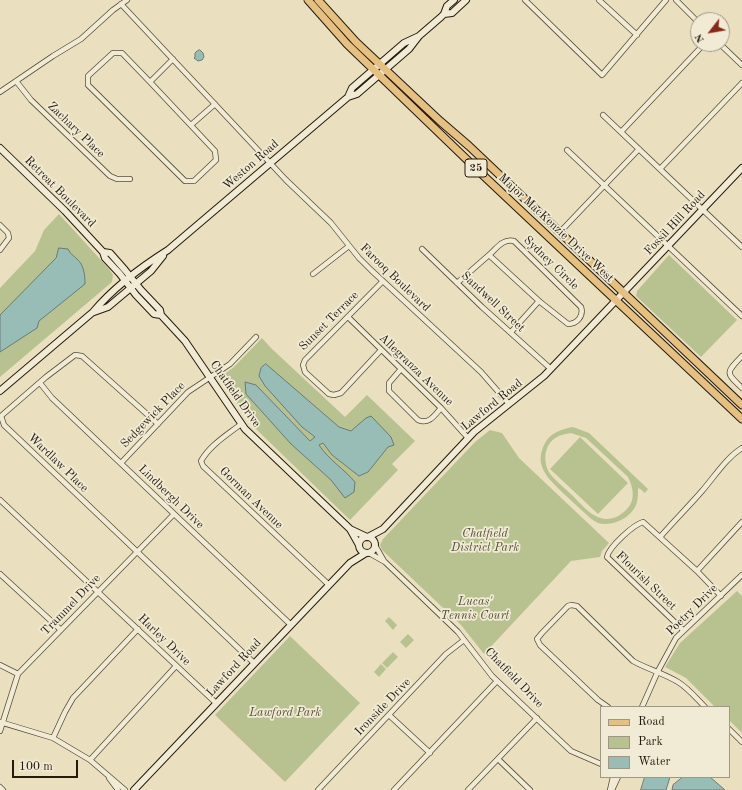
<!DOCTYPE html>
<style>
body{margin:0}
#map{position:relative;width:742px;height:790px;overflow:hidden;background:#eae0c0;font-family:"Old Standard TT",serif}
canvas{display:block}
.legend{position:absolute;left:600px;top:706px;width:130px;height:72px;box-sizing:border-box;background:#f1ebd6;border:1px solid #9f9785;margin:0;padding:5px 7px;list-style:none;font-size:12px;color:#251a0b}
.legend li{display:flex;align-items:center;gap:8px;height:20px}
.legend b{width:20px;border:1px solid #9f9785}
.north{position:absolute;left:690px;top:12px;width:40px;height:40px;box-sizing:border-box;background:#f1ebd6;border:1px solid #9f9785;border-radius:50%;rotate:239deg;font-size:11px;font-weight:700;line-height:16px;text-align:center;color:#251a0b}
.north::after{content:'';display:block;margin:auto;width:14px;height:18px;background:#8f2418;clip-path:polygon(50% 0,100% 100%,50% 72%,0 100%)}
.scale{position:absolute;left:12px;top:760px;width:66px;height:18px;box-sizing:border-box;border:2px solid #251a0b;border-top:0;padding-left:5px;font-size:12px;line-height:14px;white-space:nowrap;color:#251a0b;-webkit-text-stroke:3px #f1ebd6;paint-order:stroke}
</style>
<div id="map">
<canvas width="742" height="790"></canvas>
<ul class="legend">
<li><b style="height:5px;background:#e5c080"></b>Road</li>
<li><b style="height:11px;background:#b8c291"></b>Park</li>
<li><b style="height:11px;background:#98bdb6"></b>Water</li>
</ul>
<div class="north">N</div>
<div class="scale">100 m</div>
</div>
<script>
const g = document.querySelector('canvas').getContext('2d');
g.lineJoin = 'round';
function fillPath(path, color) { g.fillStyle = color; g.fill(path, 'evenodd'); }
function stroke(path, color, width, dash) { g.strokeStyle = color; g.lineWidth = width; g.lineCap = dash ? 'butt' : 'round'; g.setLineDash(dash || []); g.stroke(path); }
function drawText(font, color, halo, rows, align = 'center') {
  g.font = font + ' "Old Standard TT",serif'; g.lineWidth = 3.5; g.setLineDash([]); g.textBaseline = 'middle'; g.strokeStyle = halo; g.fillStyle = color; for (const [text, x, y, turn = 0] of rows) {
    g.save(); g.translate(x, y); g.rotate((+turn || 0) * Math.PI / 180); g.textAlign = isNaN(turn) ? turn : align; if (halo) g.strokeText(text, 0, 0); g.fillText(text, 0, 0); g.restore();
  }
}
const green = new Path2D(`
 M 59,214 L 109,269 L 113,275 L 112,282 L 0,377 L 0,288 L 35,251 L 44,230 Z
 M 669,255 L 737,320 L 701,357 L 636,296 L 637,291 Z
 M 262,338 L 271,348 L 345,417 L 367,395 L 415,441 L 392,464 L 398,470 L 350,520 L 257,430 L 244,414 L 219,378 L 234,367 Z
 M 573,427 L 589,433 L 648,489 L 645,493 L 639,488 L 638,489 C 638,493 638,498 637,502 C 633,517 614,527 598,523 C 596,522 593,520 590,518 C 581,510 572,501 563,493 C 548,478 533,466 545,443 C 550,433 562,429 573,427 ZM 571,433 L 586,438 L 628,477 C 633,487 636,500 627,509 C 621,515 615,519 606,519 C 592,518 582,505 573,496 C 566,489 558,483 551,475 C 543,465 543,447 554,439 C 559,435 565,434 571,433 Z
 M 490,430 L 502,433 L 519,458 L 609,543 L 602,551 L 600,557 L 571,561 L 484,654 L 461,625 L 382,550 L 380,545 L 383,539 L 475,442 Z
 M 580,437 L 628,483 L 598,514 L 550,469 Z
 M 737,591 L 742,596 L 742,733 L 729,720 L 729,707 L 715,707 L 686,678 L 665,667 L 680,643 Z
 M 389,617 L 397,625 L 393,630 L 385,621 Z
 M 408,634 L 414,640 L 406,648 L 400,642 Z
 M 290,636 L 360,703 L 285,782 L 215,715 Z
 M 393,652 L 398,657 L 387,668 L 382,663 Z
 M 381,664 L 386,669 L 379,677 L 374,672 Z`);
const water = new Path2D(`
 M 200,50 L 203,53 L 204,57 L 202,60 L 198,61 L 194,58 L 195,57 L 195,53 L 197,51 Z
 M 59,248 L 68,249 C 71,255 73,255 77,259 C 84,265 85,275 85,284 L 39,321 L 37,328 L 0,352 L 0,315 L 56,258 Z
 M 266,364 L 339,427 L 351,431 L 366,418 L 371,416 L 391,437 L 394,445 L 388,447 L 368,472 L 359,476 L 332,455 L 323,443 L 319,445 C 329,460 344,469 355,482 L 354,492 L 345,498 L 331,480 L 291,444 L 246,394 L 245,382 L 256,385 L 310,441 L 315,437 L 302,427 L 265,386 L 259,376 L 261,368 Z
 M 645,777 L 670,777 L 666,790 L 641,790 Z
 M 683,777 L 710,777 L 725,790 L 672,790 L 673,785 Z`);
const street = new Path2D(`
 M 525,0 L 602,75 L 666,0
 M 599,0 L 637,35
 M 676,0 L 698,22
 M 121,4 L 286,180 L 331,223 L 359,258 L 371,270 L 481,372 L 509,404
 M 720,44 L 742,65
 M 16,81 L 31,100 L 110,176 L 117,179 L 130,179
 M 150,82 L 215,151 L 216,160 L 194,181 L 185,181 L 88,85 L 88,76 L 113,53 L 122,53 L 150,82 L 173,59
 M 0,92 L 53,56 L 81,39 L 113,10 L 127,0
 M 603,115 L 742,247
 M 191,125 L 215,104
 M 621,132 L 704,44
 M 567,150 L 742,316
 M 660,169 L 742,83
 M 0,225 L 8,233 L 9,238 L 0,250
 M 560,232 L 639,149
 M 422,249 L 482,307 L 551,369
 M 313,274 L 349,246
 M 457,283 L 489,255
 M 348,317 L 441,408 L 468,438
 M 511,332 L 539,301 L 568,324 C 577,324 584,316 581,307 L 514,241 C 503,238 496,249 489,255 L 539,301
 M 381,350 L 341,393 L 334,395 L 329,394 L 305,372 L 303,365 L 305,360 L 383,281
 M 742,356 C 726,373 725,372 742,388
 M 401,369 L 389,383 L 389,391 L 418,420 C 429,425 435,415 441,408
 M 40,383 L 52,398 L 290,624
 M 158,424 L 82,356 L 75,355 L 46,377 L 1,416 L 4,425 L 254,663
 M 241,424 C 227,435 210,445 201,461 L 203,466 L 329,585
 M 121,463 L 188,392 L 230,364 L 256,337
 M 0,500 L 216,703
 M 661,536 C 674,521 689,506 702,491 C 715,476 726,458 742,448
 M 375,545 L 384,561
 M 369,553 L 385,562 L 458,632 L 492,676 L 571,751 L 601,764
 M 697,571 L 742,522
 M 0,574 L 61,630
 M 683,630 L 607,557 C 609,547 633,525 643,522 L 697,571 L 721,596
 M 0,665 L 18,674
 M 608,707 L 598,700 L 540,645 L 537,639 L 542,633 L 568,606 L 571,605 L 577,606 L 633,661 C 647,669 663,673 678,682 C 688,688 697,699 705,707
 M 642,707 L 658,671 L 676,638 L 742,575
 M 389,715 L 430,753
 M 0,722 L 53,738 L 90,760 L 125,790
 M 729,729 L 742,742
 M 0,731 L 18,674 L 174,514
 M 53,738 L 65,712 L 73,698 L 138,629
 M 498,759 L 530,790
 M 90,760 L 176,666
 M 109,778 L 118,790
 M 0,787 L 3,790
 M 318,790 L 446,654 L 464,640
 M 394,790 L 497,681
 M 468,790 L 537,718
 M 610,790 L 613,777
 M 612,790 L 618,777`);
const secondary = new Path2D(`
 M 444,14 L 447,6 L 454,0
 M 348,97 L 357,94 L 409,49 L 419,36 L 441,17 L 444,14 L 452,13 L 466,0
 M 0,148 L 65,211 L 103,252 L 105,258 L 120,274 L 136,295 L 154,314 L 161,315 L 185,341 L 245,429 L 350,529 L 359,545
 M 103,252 L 110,253 L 125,270 L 141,290 L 160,310 L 161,315
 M 94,312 L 108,307 L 151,271 L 163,256
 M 0,391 L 93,312 C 114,287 141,267 168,250 L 348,97 L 352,88 L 404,43 L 419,36
 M 350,529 L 367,537
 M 368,537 L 383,529 L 474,432 L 544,376 L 742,168
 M359 545a8 8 0 1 1 16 0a8 8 0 1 1-16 0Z
 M 134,790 L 350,563 L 366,553`);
const primary = new Path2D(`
 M 308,0 L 347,44 L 487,179 L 742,419
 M 318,0 L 356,42 L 440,121 L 469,146 L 742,405`);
const shields = [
 [476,168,22]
];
const shieldNames = [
 ["25",476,168]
];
const streetNames = [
 ["Zachary Place",76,130,44],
 ["Weston Road",251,165,-41],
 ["Retreat Boulevard",60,192,45],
 ["Fossil Hill Road",675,223,-47],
 ["Major MacKenzie Drive West",556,228,43],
 ["Sydney Circle",551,263,44],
 ["Farooq Boulevard",395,278,44],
 ["Sandwell Street",493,302,43],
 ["Sunset Terrace",329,321,-45],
 ["Allegranza Avenue",416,370,44],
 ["Chatfield Drive",235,394,55],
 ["Lawford Road",492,405,-39],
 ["Sedgewick Place",153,415,-46],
 ["Wardlaw Place",58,463,44],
 ["Lindbergh Drive",171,497,44],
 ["Gorman Avenue",251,498,44],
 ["Flourish Street",646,581,44],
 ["Trammel Drive",71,605,-46],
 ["Poetry Drive",692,610,-45],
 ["Harley Drive",164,640,44],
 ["Lawford Road",234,668,-47],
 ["Chatfield Drive",514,678,46],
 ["Ironside Drive",383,707,-46]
];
const parkNames = [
 ["Chatfield",485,534],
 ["District Park",485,548],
 ["Lucas'",475,602],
 ["Tennis Court",475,616],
 ["Lawford Park",285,713]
];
fillPath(green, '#b8c291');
fillPath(water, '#98bdb6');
stroke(water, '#6a7c72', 1);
stroke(street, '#564c38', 6);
stroke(secondary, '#251a0b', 8);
stroke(primary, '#251a0b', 9);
stroke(street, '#f1ebd6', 4.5);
stroke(secondary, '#f1ebd6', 6);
stroke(primary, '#e5c080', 7);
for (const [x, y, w] of shields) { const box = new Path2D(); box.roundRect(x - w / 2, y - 9, w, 18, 3); g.fillStyle = '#f1ebd6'; g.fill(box); stroke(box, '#251a0b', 1); }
drawText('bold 11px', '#251a0b', null, shieldNames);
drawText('12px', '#251a0b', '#f1ebd6', streetNames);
drawText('italic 12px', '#514c33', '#f1ebd6', parkNames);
</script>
